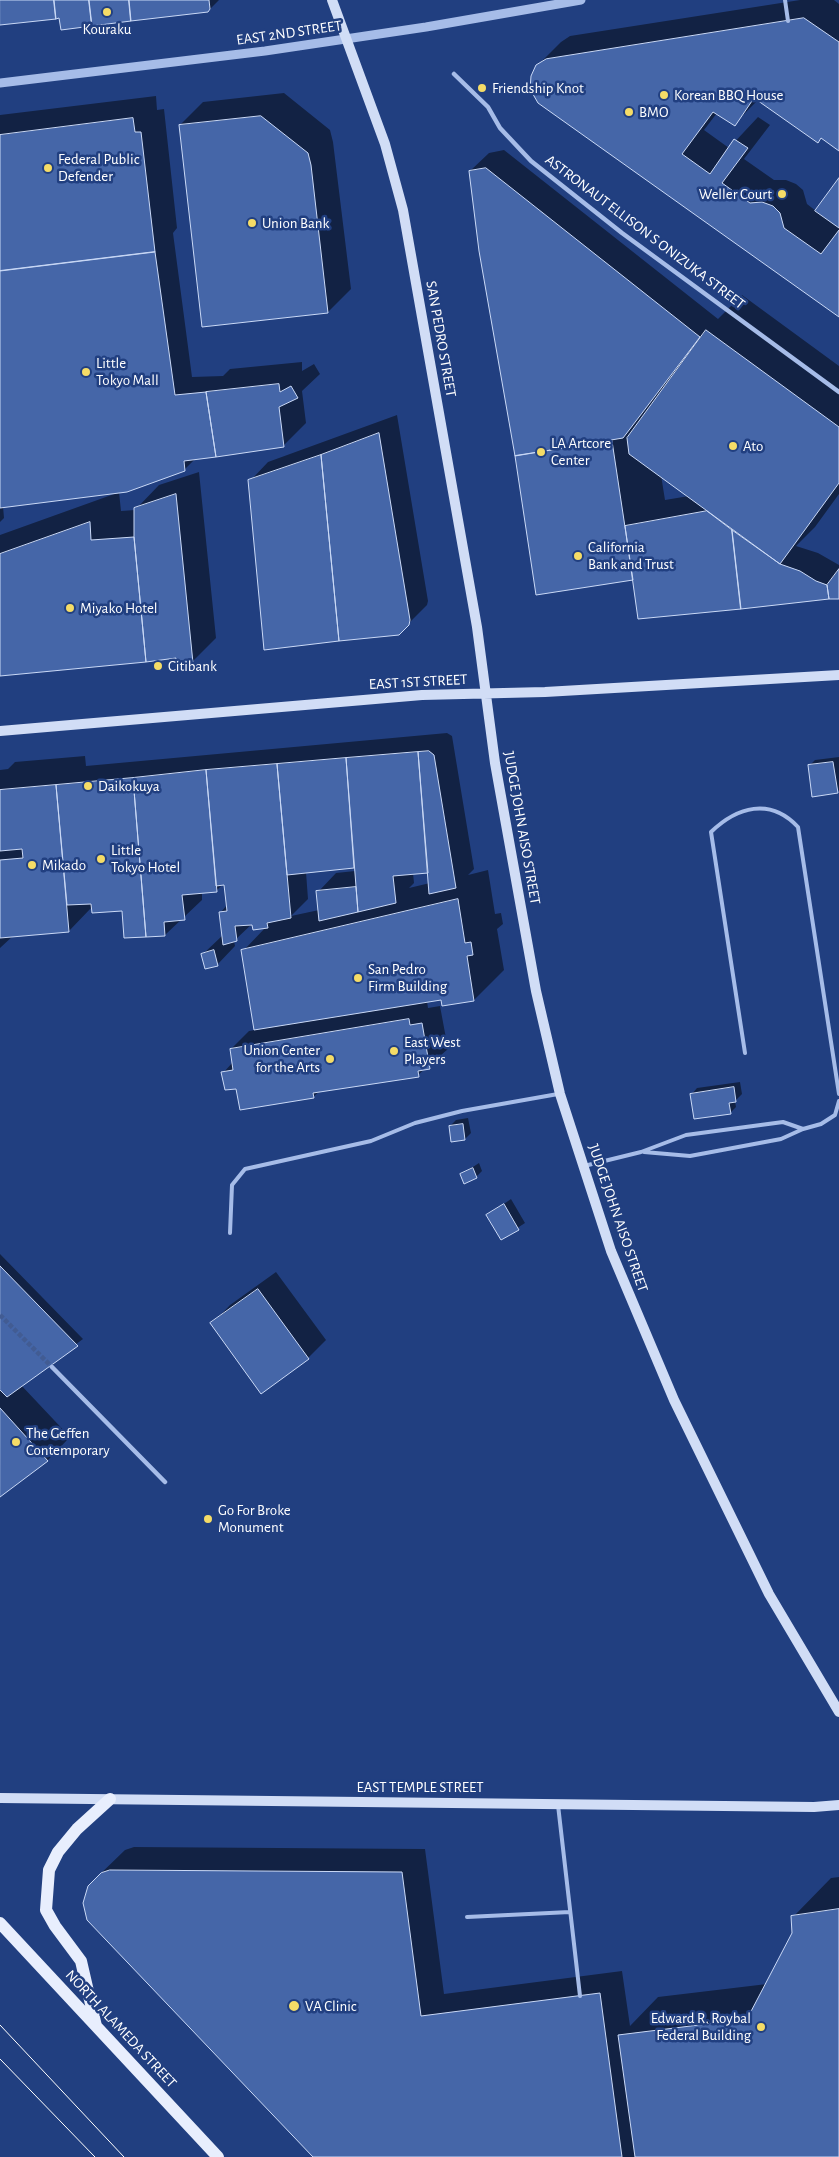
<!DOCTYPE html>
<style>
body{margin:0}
canvas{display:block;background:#213f80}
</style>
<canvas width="839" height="2157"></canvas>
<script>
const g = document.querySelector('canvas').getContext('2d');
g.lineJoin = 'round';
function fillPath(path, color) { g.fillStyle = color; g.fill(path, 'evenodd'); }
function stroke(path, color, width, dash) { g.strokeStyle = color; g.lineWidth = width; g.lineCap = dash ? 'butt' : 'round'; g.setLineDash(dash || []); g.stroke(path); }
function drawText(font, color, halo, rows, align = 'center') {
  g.font = font + ' "Alegreya Sans",sans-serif'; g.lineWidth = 5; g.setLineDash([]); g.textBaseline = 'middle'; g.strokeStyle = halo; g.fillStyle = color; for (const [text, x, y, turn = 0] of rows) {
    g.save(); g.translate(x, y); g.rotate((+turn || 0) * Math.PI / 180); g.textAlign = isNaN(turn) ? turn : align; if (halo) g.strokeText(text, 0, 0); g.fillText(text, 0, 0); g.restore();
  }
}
const shadow = new Path2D(`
 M 0,0 L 219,0 L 209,10 L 60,17 L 0,24 Z
 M 800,0 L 834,0 L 839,4 L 839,150 L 822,137 L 818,142 L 759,99 L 734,124 L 717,113 L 704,130 L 729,148 L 758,117 L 770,125 L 744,159 L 774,180 L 786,180 L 796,184 L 803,190 L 807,204 L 816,211 L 839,180 L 839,315 L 537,66 L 561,42 L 570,36 Z
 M 284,93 L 330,130 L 333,142 L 351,289 L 328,312 L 180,125 L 203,102 Z
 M 156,96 L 157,110 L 164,109 L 177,228 L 173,233 L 192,377 L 223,376 L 230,369 L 302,362 L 302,371 L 314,364 L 320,374 L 302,391 L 306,423 L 283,446 L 196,458 L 184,470 L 119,492 L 121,511 L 135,510 L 159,485 L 199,472 L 216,638 L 193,661 L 177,657 L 0,675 L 0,535 L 117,493 L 3,506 L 4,518 L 0,522 L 0,115 Z
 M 504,150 L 718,319 L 742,295 L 839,366 L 839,494 L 815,527 L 796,546 L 818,553 L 839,565 L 839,598 L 639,618 L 633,578 L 537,593 L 470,171 L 489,153 ZM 661,475 L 689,496 L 665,500 Z
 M 397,415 L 428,601 L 427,605 L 399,633 L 250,481 L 268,462 Z
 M 447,733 L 452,736 L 474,869 L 468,875 L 488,870 L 495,914 L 501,913 L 503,924 L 497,929 L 504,970 L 474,1000 L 443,1005 L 442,998 L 427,1001 L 428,1008 L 440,1006 L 448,1049 L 418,1075 L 320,1091 L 313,1097 L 237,1087 L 223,1073 L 233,1062 L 231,1049 L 249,1031 L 255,1030 L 243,951 L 266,927 L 253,923 L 234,941 L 235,946 L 217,965 L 203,954 L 223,935 L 221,912 L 227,905 L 225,882 L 216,891 L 202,892 L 202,900 L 165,935 L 123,910 L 92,907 L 69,931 L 13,936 L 0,948 L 0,770 L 8,769 L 15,762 L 85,756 L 86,766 ZM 355,867 L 355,871 L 336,873 L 318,892 L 319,910 L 291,916 L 308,899 L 306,872 ZM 429,871 L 430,883 L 409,888 L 414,883 L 413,873 Z
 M 839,757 L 839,790 L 837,792 L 809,766 L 815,760 Z
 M 740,1082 L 742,1094 L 735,1101 L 736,1107 L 730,1113 L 691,1095 L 697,1088 Z
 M 468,1118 L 471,1133 L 465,1139 L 450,1126 L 456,1120 Z
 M 479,1163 L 482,1171 L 476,1177 L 462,1174 Z
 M 511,1199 L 525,1223 L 502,1238 L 488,1215 Z
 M 0,1254 L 83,1339 L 21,1385 L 70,1437 L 48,1460 L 0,1495 Z
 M 276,1272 L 326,1340 L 308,1358 L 212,1324 L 230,1305 Z
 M 134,1847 L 425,1849 L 444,1994 L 622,1971 L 630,2026 L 658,1997 L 767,1984 L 793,1933 L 793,1917 L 831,1878 L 839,1877 L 839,2157 L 315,2157 L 84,1903 L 94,1880 L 125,1850 Z`);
const building = new Path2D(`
 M 0,0 L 54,0 L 56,19 L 0,25 Z
 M 54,0 L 89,0 L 92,26 L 61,30 L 59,18 L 56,19 Z
 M 89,0 L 129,0 L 131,21 L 92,26 Z
 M 129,0 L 209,0 L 210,9 L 208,12 L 131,21 Z
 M 804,18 L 839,42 L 839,151 L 821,138 L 818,143 L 754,98 L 735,126 L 713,112 L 682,154 L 710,174 L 734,139 L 748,148 L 722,183 L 750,203 L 762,202 L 773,206 L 780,213 L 784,228 L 821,254 L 839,230 L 839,317 L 545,108 L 538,103 L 530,89 L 531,76 L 536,65 L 546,59 Z
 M 261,116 L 308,153 L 311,165 L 328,313 L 202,327 L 179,125 Z
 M 133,118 L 135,132 L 141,132 L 155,252 L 0,271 L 0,135 Z
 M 486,168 L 700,337 L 623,438 L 515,456 L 479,251 L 469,171 Z
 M 839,178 L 839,228 L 815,211 Z
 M 155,252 L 175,395 L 206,392 L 216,457 L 184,461 L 185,471 L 127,492 L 0,508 L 0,271 Z
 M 706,330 L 839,427 L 839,483 L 780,564 L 629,454 L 627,438 Z
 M 279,384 L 280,392 L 291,386 L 298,398 L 279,407 L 284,447 L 216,457 L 206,392 Z
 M 379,433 L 410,620 L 409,625 L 399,635 L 339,641 L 321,455 Z
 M 612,441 L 633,580 L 536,595 L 515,456 Z
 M 321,455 L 339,641 L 264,650 L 248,480 Z
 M 176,494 L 193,663 L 176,664 L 176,658 L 146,662 L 134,537 L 134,508 Z
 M 707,511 L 732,530 L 741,609 L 638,619 L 625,526 Z
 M 90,522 L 91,540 L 134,537 L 146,662 L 0,676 L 0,554 Z
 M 732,530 L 780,564 L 800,571 L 816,581 L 827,585 L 829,599 L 741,609 Z
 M 839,569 L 839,599 L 829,599 L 827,585 Z
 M 429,751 L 434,755 L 456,888 L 429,894 L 418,752 Z
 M 418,752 L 428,873 L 393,876 L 396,903 L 358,912 L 346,758 Z
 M 346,758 L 354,868 L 287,875 L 277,764 Z
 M 833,762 L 838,793 L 812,797 L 808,765 Z
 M 277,764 L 291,918 L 267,923 L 268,928 L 253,930 L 252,925 L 235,926 L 237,941 L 223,945 L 219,912 L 227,911 L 224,885 L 216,886 L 206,770 Z
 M 206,770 L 217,892 L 182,895 L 185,920 L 164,922 L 165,936 L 146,937 L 133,778 Z
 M 133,778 L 146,937 L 124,938 L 122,911 L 92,913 L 91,904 L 67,905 L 56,785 Z
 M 56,785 L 69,932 L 0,938 L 0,860 L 23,858 L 22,849 L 0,851 L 0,790 Z
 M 356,887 L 358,912 L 319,921 L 316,891 Z
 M 458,899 L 465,943 L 471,942 L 473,955 L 467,956 L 474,1001 L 442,1006 L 441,1000 L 254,1030 L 241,950 Z
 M 214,950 L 218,966 L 205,969 L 201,954 Z
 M 409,1019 L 410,1025 L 422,1023 L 430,1069 L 418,1071 L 419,1077 L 313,1093 L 314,1098 L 240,1110 L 236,1089 L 225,1090 L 221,1072 L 233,1070 L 230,1049 Z
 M 734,1087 L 736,1102 L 729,1103 L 731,1114 L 694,1119 L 690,1094 Z
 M 463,1124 L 465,1140 L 451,1142 L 449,1126 Z
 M 473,1168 L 477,1178 L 464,1184 L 460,1174 Z
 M 504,1204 L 519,1230 L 501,1240 L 486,1215 Z
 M 0,1266 L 78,1346 L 7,1397 L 0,1390 Z
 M 258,1289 L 309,1359 L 261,1394 L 210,1323 Z
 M 0,1408 L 48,1461 L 0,1497 Z
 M 110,1870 L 402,1872 L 421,2016 L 600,1993 L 622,2157 L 313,2157 L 87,1920 L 83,1903 L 88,1886 L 101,1873 Z
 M 839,1909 L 839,2157 L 635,2157 L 618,2035 L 747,2019 L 792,1933 L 791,1916 Z`);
const pedestrianTunnel = new Path2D(`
 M 0,1315 L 52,1367`);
const service = new Path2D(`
 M 785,0 L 788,21
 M 745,1053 L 711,832 C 737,807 770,797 798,827 L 839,1094
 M 644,1152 L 690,1156 L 781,1139 L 803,1129 L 821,1124 L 835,1115 L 839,1101
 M 584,1166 L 641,1152 L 686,1135 L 783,1122 L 803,1129
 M 230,1233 L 232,1185 L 245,1169 L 371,1141 L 415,1123 L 462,1111 L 558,1094
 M 558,1805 L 580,1996
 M 467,1917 L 570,1912`);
const pedestrian = new Path2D(`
 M 454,74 L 488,107 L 500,128 L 531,161 L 622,233 L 839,392
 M 52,1367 L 165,1482`);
const tertiary = new Path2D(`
 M 0,83 L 265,51 L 426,27 L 581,0`);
const secondary = new Path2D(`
 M 332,0 L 385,144 L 403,210 L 477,627 L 495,763 L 536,991 L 560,1094 L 611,1251 L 674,1400 L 769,1594 L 839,1712
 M 0,731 L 422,695 L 545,692 L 839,675
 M 0,1798 L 814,1807 L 839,1805`);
const primary = new Path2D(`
 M 0,1923 L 218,2157
 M 96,2026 L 81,1961 L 55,1926 L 46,1910 L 49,1870 L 58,1852 L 77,1829 L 110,1799`);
const tram = new Path2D(`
 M 0,2025 L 124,2157
 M 0,2059 L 95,2157`);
const markers = [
 [107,12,5,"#f5dc67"],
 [482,88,5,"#f5dc67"],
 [664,95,5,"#f5dc67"],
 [629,112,5,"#f5dc67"],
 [48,168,5,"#f5dc67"],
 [782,194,5,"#f5dc67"],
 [252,223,5,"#f5dc67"],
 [86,372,5,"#f5dc67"],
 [733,446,5,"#f5dc67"],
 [541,452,5,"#f5dc67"],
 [578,556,5,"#f5dc67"],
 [70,608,5,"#f5dc67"],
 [158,666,5,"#f5dc67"],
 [88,786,5,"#f5dc67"],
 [101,859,5,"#f5dc67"],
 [32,865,5,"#f5dc67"],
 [358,978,5,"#f5dc67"],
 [394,1051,5,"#f5dc67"],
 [330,1059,5,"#f5dc67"],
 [16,1442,5,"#f5dc67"],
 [208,1519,5,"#f5dc67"],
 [294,2006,6,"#f5dc67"],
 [761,2027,5,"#f5dc67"]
];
const poiNames = [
 ["Kouraku",107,29,"center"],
 ["Friendship Knot",492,88],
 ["Korean BBQ House",674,95],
 ["BMO",639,112],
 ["Federal Public",58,159],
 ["Defender",58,176],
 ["Weller Court",772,194,"right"],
 ["Union Bank",262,223],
 ["Little",96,363],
 ["Tokyo Mall",96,380],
 ["LA Artcore",551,443],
 ["Center",551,460],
 ["Ato",743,446],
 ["California",588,547],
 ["Bank and Trust",588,564],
 ["Miyako Hotel",80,608],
 ["Citibank",168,666],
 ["Daikokuya",98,786],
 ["Little",111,850],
 ["Tokyo Hotel",111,867],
 ["Mikado",42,865],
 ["San Pedro",368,969],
 ["Firm Building",368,986],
 ["East West",404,1042],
 ["Players",404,1059],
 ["Union Center",320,1050,"right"],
 ["for the Arts",320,1067,"right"],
 ["The Geffen",26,1433],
 ["Contemporary",26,1450],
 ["Go For Broke",218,1510],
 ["Monument",218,1527],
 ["VA Clinic",305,2006],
 ["Edward R. Roybal",751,2018,"right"],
 ["Federal Building",751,2035,"right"]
];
const streetNames = [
 ["EAST 2ND STREET",289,33,-8],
 ["ASTRONAUT ELLISON S ONIZUKA STREET",645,232,37],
 ["SAN PEDRO STREET",441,339,80],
 ["EAST 1ST STREET",418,682,-3],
 ["JUDGE JOHN AISO STREET",522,828,80],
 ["JUDGE JOHN AISO STREET",618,1218,71],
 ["EAST TEMPLE STREET",420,1787],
 ["NORTH ALAMEDA STREET",121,2029,47]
];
fillPath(shadow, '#0007');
fillPath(building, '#4566a8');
stroke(building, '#cad9f6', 1);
stroke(pedestrianTunnel, '#425c93', 4.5, [4.5, 2]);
stroke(service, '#a6bce8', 4);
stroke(pedestrian, '#a6bce8', 4.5);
stroke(tertiary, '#a6bce8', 9);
stroke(secondary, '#d1ddf6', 10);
stroke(primary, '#e8eefd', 12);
stroke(tram, '#fff', 1);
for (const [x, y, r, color] of markers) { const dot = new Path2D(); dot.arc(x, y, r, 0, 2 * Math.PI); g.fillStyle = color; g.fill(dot); stroke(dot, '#213f80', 2); }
drawText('15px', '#fff', '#213f80', poiNames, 'left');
drawText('15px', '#fff', '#213f80', streetNames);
</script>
